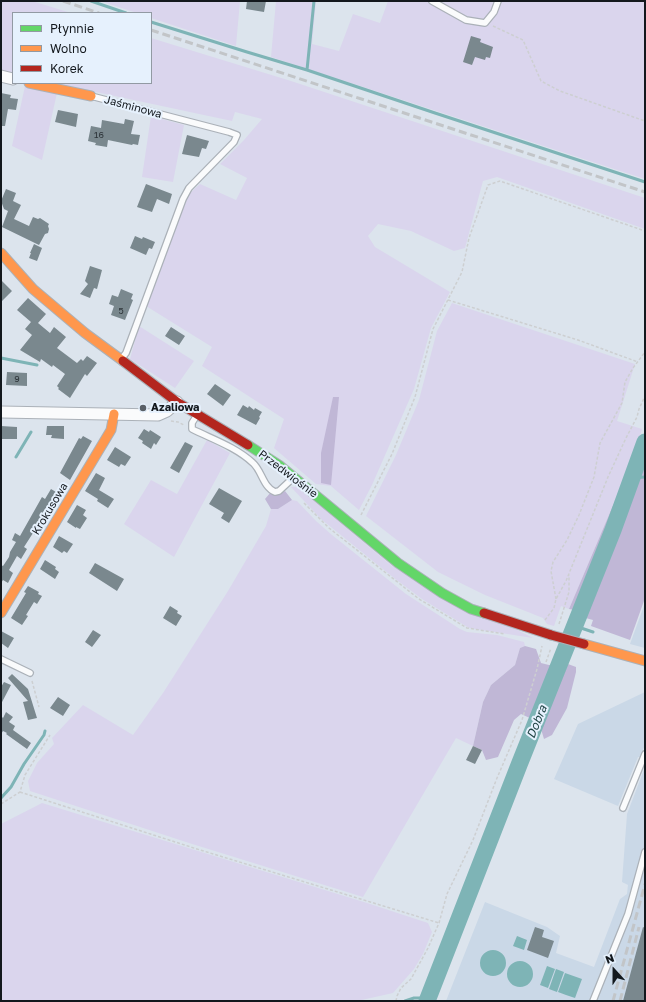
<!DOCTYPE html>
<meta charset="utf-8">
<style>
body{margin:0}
#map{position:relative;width:646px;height:1002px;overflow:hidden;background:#dce4ed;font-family:"Golos Text",sans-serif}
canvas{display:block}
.frame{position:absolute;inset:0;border:2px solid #13181d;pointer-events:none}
.legend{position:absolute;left:12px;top:12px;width:140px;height:72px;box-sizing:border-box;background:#e6f1fd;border:1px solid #929aa3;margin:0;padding:5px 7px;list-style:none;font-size:12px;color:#13181d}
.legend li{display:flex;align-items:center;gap:8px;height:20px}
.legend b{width:20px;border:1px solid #929aa3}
.north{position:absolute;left:594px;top:950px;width:40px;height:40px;-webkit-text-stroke:3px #e6f1fd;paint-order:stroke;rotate:339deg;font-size:11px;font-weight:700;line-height:16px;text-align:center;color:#13181d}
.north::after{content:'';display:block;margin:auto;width:14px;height:18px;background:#13181d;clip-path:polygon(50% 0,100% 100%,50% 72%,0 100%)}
</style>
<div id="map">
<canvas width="646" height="1002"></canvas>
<div class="frame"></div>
<ul class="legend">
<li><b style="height:5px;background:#63d668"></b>Płynnie</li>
<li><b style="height:5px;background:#ff974d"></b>Wolno</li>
<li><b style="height:5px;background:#b3261e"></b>Korek</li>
</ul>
<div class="north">N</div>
</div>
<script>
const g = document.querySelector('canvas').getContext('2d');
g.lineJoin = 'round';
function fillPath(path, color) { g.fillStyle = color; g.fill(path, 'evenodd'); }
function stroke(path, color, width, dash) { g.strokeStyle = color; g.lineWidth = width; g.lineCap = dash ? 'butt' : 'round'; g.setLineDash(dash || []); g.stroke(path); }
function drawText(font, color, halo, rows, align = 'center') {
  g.font = font + ' "Golos Text",sans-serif'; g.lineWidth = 4; g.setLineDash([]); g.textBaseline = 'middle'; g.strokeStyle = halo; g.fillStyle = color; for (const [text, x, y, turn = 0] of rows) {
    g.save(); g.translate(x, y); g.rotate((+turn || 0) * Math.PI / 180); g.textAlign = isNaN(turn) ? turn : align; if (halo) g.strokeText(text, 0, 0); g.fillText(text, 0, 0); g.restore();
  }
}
const built = new Path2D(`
 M 645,603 L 645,648 L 630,644 Z
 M 645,692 L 645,745 L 640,757 L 638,757 L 618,806 L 554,779 L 578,724 Z
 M 645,767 L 645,1001 L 446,1001 L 485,902 L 547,927 L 560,936 L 556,953 L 594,967 L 620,899 L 627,894 L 628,885 L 622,882 L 627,814 Z`);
const green = new Path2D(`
 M 1,1 L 32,1 L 71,13 L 13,13 L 13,74 L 1,71 Z
 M 100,1 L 240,1 L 236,46 L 151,18 L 151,13 L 137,13 Z
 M 276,1 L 316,1 L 312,44 L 339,51 L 353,14 L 380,23 L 388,1 L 645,1 L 645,179 L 271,57 Z
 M 151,38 L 291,81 L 645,198 L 645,229 L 497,177 L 483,181 L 465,248 L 454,251 L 411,231 L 378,224 L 368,236 L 375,247 L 450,292 L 431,328 L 414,389 L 372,485 L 359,510 L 331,486 L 316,484 L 274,448 L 284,419 L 202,366 L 212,347 L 146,306 L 188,195 L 200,184 L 236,200 L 247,178 L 220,164 L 244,140 L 262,119 L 235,112 L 232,121 L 54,83 L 151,83 Z
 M 25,86 L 57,93 L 42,160 L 12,146 Z
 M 151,116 L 184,125 L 173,182 L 142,177 Z
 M 452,303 L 635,364 L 617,421 L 642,429 L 634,456 L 569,609 L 561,606 L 554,626 L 547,624 L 543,618 L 485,595 L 438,572 L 366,516 L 396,455 L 419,400 L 437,331 Z
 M 139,326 L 194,361 L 175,388 L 130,359 Z
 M 207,440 L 230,453 L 174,557 L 124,524 L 151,480 L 177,494 Z
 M 291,487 L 297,487 L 392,566 L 533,638 L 469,628 L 422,599 L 394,578 L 321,519 Z
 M 292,500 L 297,501 L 316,521 L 332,535 L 406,594 L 460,629 L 467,632 L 497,635 L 524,642 L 525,646 L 520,648 L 515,665 L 491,685 L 483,702 L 473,746 L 456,738 L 363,897 L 189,843 L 30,791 L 28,781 L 37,763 L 54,744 L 52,738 L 83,705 L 133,735 L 163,693 L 228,591 L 266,526 L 271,509 L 278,509 Z
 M 42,803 L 367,903 L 428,923 L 432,932 L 423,954 L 414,969 L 393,993 L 357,1001 L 1,1001 L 1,824 Z`);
const forest = new Path2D(`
 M 333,397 L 339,397 L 331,485 L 321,483 L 321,453 Z
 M 634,456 L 645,465 L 645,598 L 630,640 L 591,626 L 593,620 L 582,617 L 605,555 L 597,553 L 575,610 L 569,609 Z
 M 285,491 L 292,500 L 278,509 L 271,509 L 265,499 L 271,492 L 279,494 Z
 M 525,646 L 536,649 L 541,663 L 549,665 L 554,665 L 532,719 L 521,714 L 514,720 L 498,757 L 486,760 L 482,750 L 473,746 L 483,702 L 491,685 L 515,665 L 520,648 Z
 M 568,664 L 576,667 L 576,672 L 567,708 L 552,735 L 544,739 L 541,729 Z`);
const water = new Path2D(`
 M 517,936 L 527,940 L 524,950 L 513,946 Z
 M480 963a13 13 0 1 1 26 0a13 13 0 1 1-26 0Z
 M507 974a13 13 0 1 1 26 0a13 13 0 1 1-26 0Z
 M 547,966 L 555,969 L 548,988 L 540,985 Z
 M 556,969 L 564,972 L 557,992 L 549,989 Z
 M 565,973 L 582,979 L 575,998 L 566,995 L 570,984 L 566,995 L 558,992 Z`);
const stream = new Path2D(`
 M 91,1 L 126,13
 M 151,22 L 247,52 L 307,70 L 435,113 L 645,182
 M 307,70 L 314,1
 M 1,358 L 37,365
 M 16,457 L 31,432
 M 632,478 L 645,477
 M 575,626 L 593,632
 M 1,798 L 11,787 L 24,764 L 44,735 L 45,731
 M 405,1001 L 414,998 L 428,998`);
const river = new Path2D(`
 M 427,1001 L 519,765 L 613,530 L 645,442`);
const building = new Path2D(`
 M 247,1 L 266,1 L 264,12 L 246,9 Z
 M 471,36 L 481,39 L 480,42 L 493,47 L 490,58 L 486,57 L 485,60 L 475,57 L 472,65 L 463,62 Z
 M 1,93 L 11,95 L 10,98 L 18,99 L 16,110 L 8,109 L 5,126 L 1,126 Z
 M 58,110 L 78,114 L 76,127 L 55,122 Z
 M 125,119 L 134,121 L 131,134 L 140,135 L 138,145 L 133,144 L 132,145 L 108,140 L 107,147 L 95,145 L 96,143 L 88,141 L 91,126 L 101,128 L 102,120 L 124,124 Z
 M 187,135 L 209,141 L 206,149 L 202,148 L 199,157 L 182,154 Z
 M 146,184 L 172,194 L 169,204 L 157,199 L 152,212 L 137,207 Z
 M 6,189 L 16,193 L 13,201 L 21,205 L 14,219 L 29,226 L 33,217 L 38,219 L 40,218 L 49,224 L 48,226 L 49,229 L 48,233 L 45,234 L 39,245 L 2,227 L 8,211 L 4,209 L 1,201 Z
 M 135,236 L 142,239 L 143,237 L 155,242 L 152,249 L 149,248 L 146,255 L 130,248 Z
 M 34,244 L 42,248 L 37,261 L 29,258 L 31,253 L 30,253 Z
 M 90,266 L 102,270 L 97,289 L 94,288 L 90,298 L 80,294 L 88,284 L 85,281 Z
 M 1,280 L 12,291 L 1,302 Z
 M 121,289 L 133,294 L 131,299 L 133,300 L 125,320 L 111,315 L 114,306 L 109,304 L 112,295 L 118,297 Z
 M 28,298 L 46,314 L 38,323 L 50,333 L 54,327 L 66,337 L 57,348 L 77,363 L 81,359 L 83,361 L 87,356 L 97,363 L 87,376 L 85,374 L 70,398 L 58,389 L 59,388 L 57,386 L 65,374 L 53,365 L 52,367 L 41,359 L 40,362 L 20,350 L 32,335 L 25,329 L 31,322 L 17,310 Z
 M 171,327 L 185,336 L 179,345 L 165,336 Z
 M 7,372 L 27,373 L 27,386 L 6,385 Z
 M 215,384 L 231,395 L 223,406 L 207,394 Z
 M 243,405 L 248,408 L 249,406 L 254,410 L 255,408 L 262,412 L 259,417 L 260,418 L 256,425 L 237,415 Z
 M 1,426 L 17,427 L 17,439 L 1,439 Z
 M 47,426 L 64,426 L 64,439 L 51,438 L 52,435 L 46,435 Z
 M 144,429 L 149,432 L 150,430 L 161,437 L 156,445 L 154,443 L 151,449 L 142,443 L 143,441 L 138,438 Z
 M 83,436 L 92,441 L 70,480 L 60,473 L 79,438 L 81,439 Z
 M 185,442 L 193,446 L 179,473 L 170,468 Z
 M 115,447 L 131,457 L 125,466 L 121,464 L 119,467 L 107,460 Z
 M 96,473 L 105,478 L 99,490 L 114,499 L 108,508 L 97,501 L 98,499 L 85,491 Z
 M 219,488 L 242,501 L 229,523 L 221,518 L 224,513 L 209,504 Z
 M 51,489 L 61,495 L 50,513 L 48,512 L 35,535 L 33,533 L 24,547 L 27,549 L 21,559 L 17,556 L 9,570 L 13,573 L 8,583 L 3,580 L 1,583 L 1,565 L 3,566 L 9,557 L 10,552 L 16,542 L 12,540 L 15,533 L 20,536 L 42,497 L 45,499 Z
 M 77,505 L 86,510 L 83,515 L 87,518 L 80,529 L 76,527 L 76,528 L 67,522 Z
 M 59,536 L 73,544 L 67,553 L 64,551 L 62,553 L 53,547 Z
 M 45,560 L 56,567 L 55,569 L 59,572 L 55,579 L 40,569 Z
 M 95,563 L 124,579 L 117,591 L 89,573 Z
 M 28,586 L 39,592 L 38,594 L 42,596 L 37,604 L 34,602 L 26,615 L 28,616 L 22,625 L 11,618 L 26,593 L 24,592 Z
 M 170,606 L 178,611 L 177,613 L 182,616 L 176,626 L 163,618 Z
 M 93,630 L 101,635 L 92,647 L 85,642 Z
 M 1,631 L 14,638 L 8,648 L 1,643 Z
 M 12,674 L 28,689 L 37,718 L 28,720 L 23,702 L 28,701 L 8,678 Z
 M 4,682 L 11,685 L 1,704 L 1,687 Z
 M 58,697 L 70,705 L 63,716 L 50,708 Z
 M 6,712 L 13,717 L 9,722 L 15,726 L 13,730 L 31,743 L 27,749 L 6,734 L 7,733 L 3,731 L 1,734 L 1,716 L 3,718 Z
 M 473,746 L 482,750 L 475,764 L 466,760 Z
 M 535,927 L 544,930 L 542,937 L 554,941 L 548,958 L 527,950 Z
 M 643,927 L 645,928 L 645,1001 L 623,1001 Z`);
const path = new Path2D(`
 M 493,26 L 523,40 L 541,81 L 560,91 L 645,121
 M 448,300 L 578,340 L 638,362
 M 171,421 L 178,422 L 184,425
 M 304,503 L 329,528 L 419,599 L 467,628 L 505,634
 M 361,515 L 392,454 L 415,397 L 433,329 L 462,272 L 469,238 L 488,185 L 500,181 L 645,231
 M 556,599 L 551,571 L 553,562 L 567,540 L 579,515 L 594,477 L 600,443 L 622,403 L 625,382 L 633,368 L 645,352
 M 545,620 L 554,608 L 556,599 L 566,581 L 608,477 L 626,438 L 637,417 L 639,409 L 645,396
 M 559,624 L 569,592 L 569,575
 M 546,662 L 551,648
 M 32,681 L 39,707
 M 20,792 L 197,849 L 439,923
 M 1,804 L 20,792 L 25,775 L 50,735
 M 396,1001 L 397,996 L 401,988 L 411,979 L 428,948 L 439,923 L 447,894 L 473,840 L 497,778 L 522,720 L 537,669 L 542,646`);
const lane = new Path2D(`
 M 432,1 L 466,20 L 485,23 L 494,12 L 498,1
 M 91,96 L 229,132 L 237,135 L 234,142 L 189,188 L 183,199 L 126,353 L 122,358
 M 197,415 L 192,423 L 192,429 C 212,439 236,447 253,463 C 262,471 263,487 275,492 L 279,491 L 293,478
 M 1,659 L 30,673
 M 623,808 L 645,754
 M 593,1001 L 628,914 L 645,852`);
const street = new Path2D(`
 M 1,76 L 13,79
 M 1,412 L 158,415 L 167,411 L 177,402`);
const fast = new Path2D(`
 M 248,445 L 279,465 L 398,563 L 442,593 L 471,609 L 484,613`);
const slow = new Path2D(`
 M 29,83 L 91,96
 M 1,253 L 33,289 L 85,333 L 123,361
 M 1,613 L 111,430 L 114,414
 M 584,644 L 645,661`);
const jam = new Path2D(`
 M 123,361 L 177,402 L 248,445
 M 484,613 L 551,635`);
const rail = new Path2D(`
 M 63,1 L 99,13
 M 151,30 L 645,192
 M 613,1001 L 645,884
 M 620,1001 L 639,927`);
const jamBridge = new Path2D(`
 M 551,635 L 584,644`);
const markers = [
 [143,408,4,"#595f66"]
];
const numberNames = [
 ["16",99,135],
 ["5",121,311],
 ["9",17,379]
];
const streetNames = [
 ["Jaśminowa",133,107,15],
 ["Przedwiośnie",288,474,37],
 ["Krokusowa",50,509,-59]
];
const poiNames = [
 ["Azaliowa",151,408]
];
const waterNames = [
 ["Dobra",537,722,-68]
];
fillPath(built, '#cad8e7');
fillPath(green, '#dad5ed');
fillPath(forest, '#c0b7d6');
fillPath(water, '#7eb4b6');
stroke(stream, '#7eb4b6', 3);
stroke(river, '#7eb4b6', 17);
fillPath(building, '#7a888e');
stroke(lane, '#abb1b8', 8);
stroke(street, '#abb1b8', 13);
stroke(fast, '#abb1b8', 11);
stroke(slow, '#abb1b8', 11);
stroke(jam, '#abb1b8', 11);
stroke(path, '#cdcfd1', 1.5, [3, 2]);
stroke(lane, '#fafbfc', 5.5);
stroke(street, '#fafbfc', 11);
stroke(fast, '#63d668', 9);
stroke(slow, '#ff974d', 9);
stroke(jam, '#b3261e', 9);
stroke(rail, '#c2c5c8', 3, [8, 4]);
stroke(jamBridge, '#abb1b8', 11, []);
stroke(jamBridge, '#b3261e', 9);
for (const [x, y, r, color] of markers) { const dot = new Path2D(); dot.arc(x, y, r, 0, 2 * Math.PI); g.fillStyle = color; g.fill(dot); stroke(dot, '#e6f1fd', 1.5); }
drawText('9px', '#2d3439', null, numberNames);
drawText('11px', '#13181d', '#e6f1fd', streetNames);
drawText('bold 11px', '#13181d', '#e6f1fd', poiNames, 'left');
drawText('italic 12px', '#1d4141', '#e6f1fd', waterNames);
</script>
